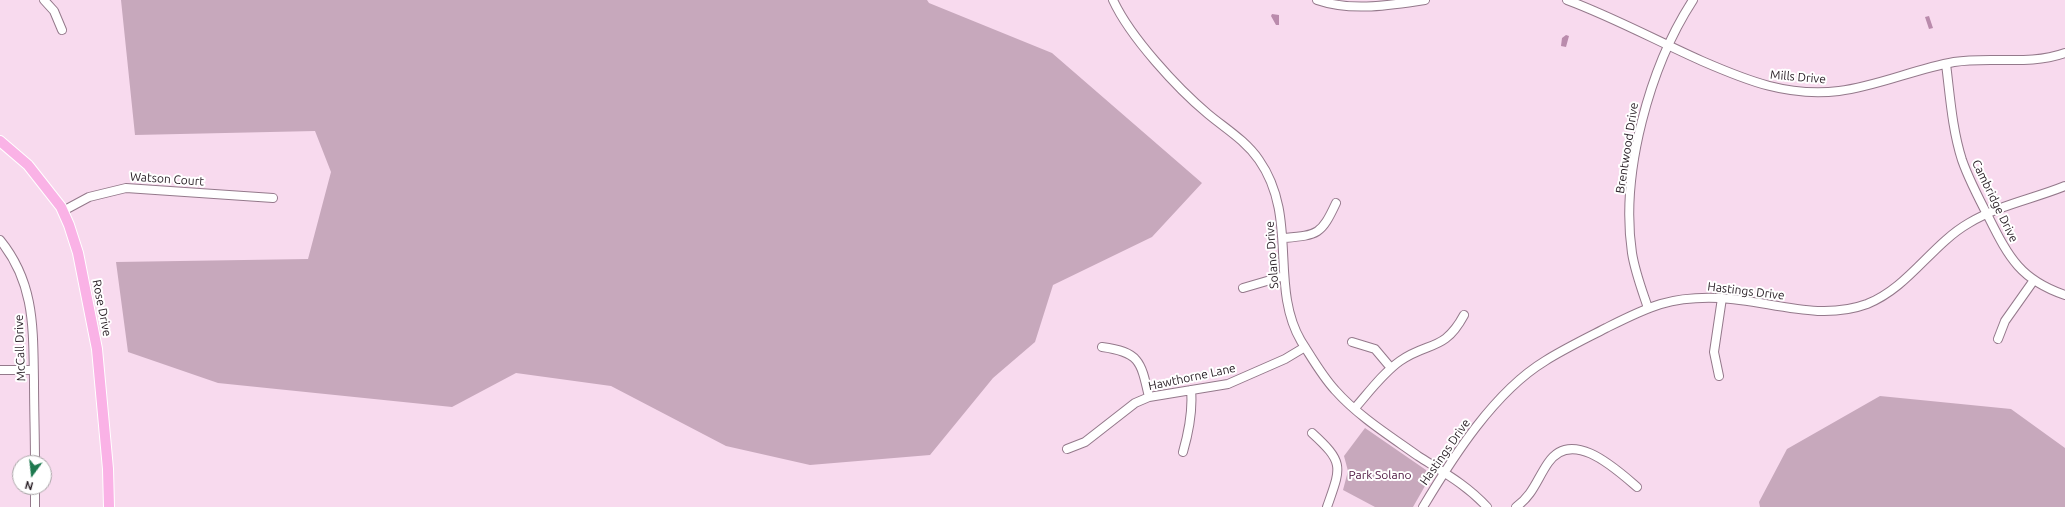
<!DOCTYPE html>
<style>
body{margin:0}
#map{position:relative;width:2065px;height:507px;overflow:hidden;background:#f8daee;font-family:Ubuntu,sans-serif}
canvas{display:block}
.north{position:absolute;left:12px;top:455px;width:40px;height:40px;box-sizing:border-box;background:#fff;border:1px solid #a9a5a7;border-radius:50%;rotate:195deg;font-size:11px;font-weight:700;line-height:16px;text-align:center;color:#271d24}
.north::after{content:'';display:block;margin:auto;width:14px;height:18px;background:#1e794f;clip-path:polygon(50% 0,100% 100%,50% 72%,0 100%)}
</style>
<div id="map">
<canvas width="2065" height="507"></canvas>
<div class="north">N</div>
</div>
<script>
const g = document.querySelector('canvas').getContext('2d');
g.lineJoin = 'round';
function fillPath(path, color) { g.fillStyle = color; g.fill(path, 'evenodd'); }
function stroke(path, color, width, dash) { g.strokeStyle = color; g.lineWidth = width; g.lineCap = dash ? 'butt' : 'round'; g.setLineDash(dash || []); g.stroke(path); }
function drawText(font, color, halo, rows, align = 'center') {
  g.font = font + ' Ubuntu,sans-serif'; g.lineWidth = 4; g.setLineDash([]); g.textBaseline = 'middle'; g.strokeStyle = halo; g.fillStyle = color; for (const [text, x, y, turn = 0] of rows) {
    g.save(); g.translate(x, y); g.rotate((+turn || 0) * Math.PI / 180); g.textAlign = isNaN(turn) ? turn : align; if (halo) g.strokeText(text, 0, 0); g.fillText(text, 0, 0); g.restore();
  }
}
const green = new Path2D(`
 M 121,0 L 927,0 L 929,3 L 1052,53 L 1202,183 L 1152,237 L 1053,285 L 1035,342 L 993,378 L 930,455 L 810,465 L 726,446 L 611,386 L 516,373 L 452,407 L 218,383 L 128,352 L 116,262 L 308,259 L 331,172 L 315,131 L 135,135 Z
 M 1880,396 L 2011,409 L 2065,448 L 2065,507 L 1760,507 L 1759,502 L 1787,449 Z
 M 1365,428 L 1426,470 L 1429,479 L 1413,507 L 1375,507 L 1343,490 L 1348,471 L 1344,456 Z`);
const water = new Path2D(`
 M 1272,14 L 1279,15 L 1279,25 L 1276,25 L 1271,16 Z
 M 1929,16 L 1933,28 L 1929,29 L 1925,17 Z
 M 1566,35 L 1569,36 L 1566,47 L 1561,46 L 1562,38 Z`);
const minor = new Path2D(`
 M 44,0 L 54,11 L 62,30
 M 1113,0 C 1130,37 1177,88 1208,114 C 1226,129 1245,140 1259,160 C 1299,217 1269,286 1301,341 C 1312,358 1322,376 1335,390 C 1358,416 1390,436 1418,456 C 1443,472 1467,485 1487,507
 M 1317,0 C 1352,12 1390,5 1425,0
 M 1567,0 C 1613,17 1657,41 1702,61 C 1748,81 1788,97 1839,91 C 1878,86 1915,69 1954,62 C 1991,56 2029,66 2065,53
 M 1946,64 C 1950,95 1952,129 1962,160 C 1969,180 1979,199 1989,218 C 2009,258 2021,280 2065,295
 M 63,211 L 89,197 L 126,188 L 273,198
 M 1284,238 C 1318,235 1321,235 1336,203
 M 0,240 C 35,283 33,328 34,381 C 34,408 35,436 35,463
 M 1243,288 L 1284,276
 M 1648,308 C 1642,290 1635,272 1632,253 C 1620,173 1650,66 1693,0
 M 1998,339 L 2005,321 L 2034,280
 M 1352,342 L 1375,349 L 1391,368
 M 1102,347 C 1140,352 1141,362 1149,397
 M 0,370 L 33,370
 M 1719,376 L 1714,352 L 1722,298
 M 1355,408 C 1369,392 1383,373 1400,361 C 1429,341 1444,352 1464,315
 M 1312,433 C 1345,463 1341,467 1327,507
 M 1067,449 L 1085,442 L 1135,403 L 1149,397 L 1228,384 L 1285,359 L 1305,347
 M 1183,452 C 1189,431 1193,411 1191,390
 M 35,487 L 35,507
 M 1423,507 C 1453,457 1494,392 1545,361 C 1564,349 1585,339 1606,328 C 1648,307 1669,296 1719,298 C 1768,300 1818,322 1867,304 C 1909,287 1931,245 1969,223 C 1999,205 2033,199 2065,186
 M 1516,507 C 1533,495 1537,479 1548,463 C 1572,427 1617,470 1637,487`);
const major = new Path2D(`
 M 0,141 L 28,165 L 61,207 L 69,225 L 78,253 L 97,349 L 108,469 L 109,507`);
const streetNames = [
 ["Mills Drive",1798,77,5],
 ["Brentwood Drive",1627,148,-81],
 ["Watson Court",167,179,4],
 ["Cambridge Drive",1995,201,64],
 ["Solano Drive",1272,255,-94],
 ["Hastings Drive",1746,291,7],
 ["Rose Drive",102,308,79],
 ["McCall Drive",20,348,-92],
 ["Hawthorne Lane",1192,377,-12],
 ["Hastings Drive",1445,452,-55]
];
const parkNames = [
 ["Park Solano",1380,475]
];
fillPath(green, '#c7a8bc');
fillPath(water, '#ba8bac');
stroke(minor, '#94798b', 10);
stroke(major, '#fff', 12);
stroke(minor, '#fff', 8);
stroke(major, '#fab2e6', 10);
drawText('12px', '#271d24', '#fff', streetNames);
drawText('12px', '#4a113d', '#fff', parkNames);
</script>
